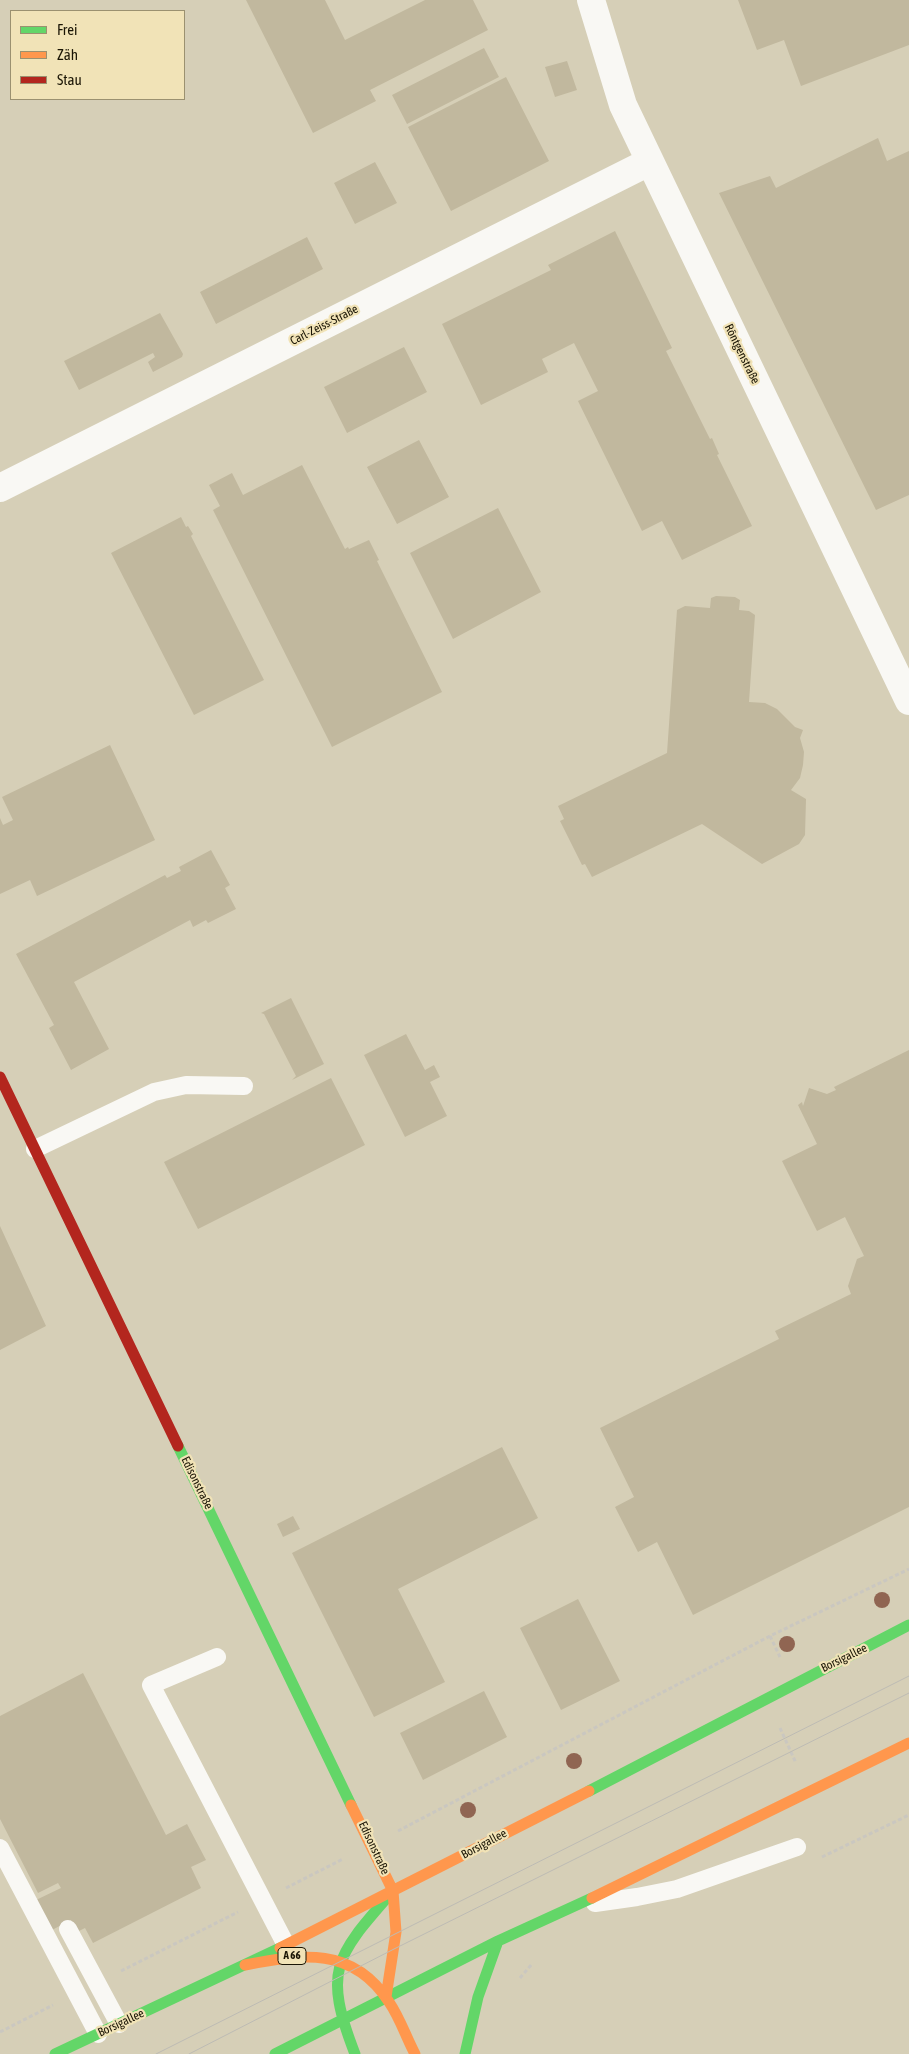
<!DOCTYPE html>
<meta charset="utf-8">
<style>
body{margin:0}
#map{position:relative;width:909px;height:2054px;overflow:hidden;background:#d6cfb7;font-family:"Asap Condensed",sans-serif}
canvas{display:block}
.legend{position:absolute;left:10px;top:10px;width:175px;height:90px;box-sizing:border-box;background:#f1e3b7;border:1px solid #9b9170;margin:0;padding:6px 9px;list-style:none;font-size:15px;color:#1a1505}
.legend li{display:flex;align-items:center;gap:10px;height:25px}
.legend b{width:25px;border:1px solid #9b9170}
</style>
<div id="map">
<canvas width="909" height="2054"></canvas>
<ul class="legend">
<li><b style="height:6px;background:#63d668"></b>Frei</li>
<li><b style="height:6px;background:#ff974d"></b>Zäh</li>
<li><b style="height:6px;background:#b3261e"></b>Stau</li>
</ul>
</div>
<script>
const g = document.querySelector('canvas').getContext('2d');
g.lineJoin = 'round';
function fillPath(path, color) { g.fillStyle = color; g.fill(path, 'evenodd'); }
function stroke(path, color, width, dash) { g.strokeStyle = color; g.lineWidth = width; g.lineCap = dash ? 'butt' : 'round'; g.setLineDash(dash || []); g.stroke(path); }
function drawText(font, color, halo, rows, align = 'center') {
  g.font = font + ' "Asap Condensed",sans-serif'; g.lineWidth = 4.5; g.setLineDash([]); g.textBaseline = 'middle'; g.strokeStyle = halo; g.fillStyle = color; for (const [text, x, y, turn = 0] of rows) {
    g.save(); g.translate(x, y); g.rotate((+turn || 0) * Math.PI / 180); g.textAlign = isNaN(turn) ? turn : align; if (halo) g.strokeText(text, 0, 0); g.fillText(text, 0, 0); g.restore();
  }
}
const building = new Path2D(`
 M 246,0 L 325,0 L 345,40 L 425,0 L 473,0 L 488,30 L 370,90 L 376,101 L 313,133 Z
 M 738,0 L 909,0 L 909,45 L 801,86 L 784,40 L 757,50 Z
 M 484,48 L 499,77 L 407,124 L 392,95 Z
 M 567,61 L 577,90 L 555,97 L 545,67 Z
 M 506,77 L 549,161 L 451,211 L 408,127 Z
 M 878,138 L 887,161 L 909,151 L 909,495 L 876,510 L 719,193 L 770,176 L 776,188 Z
 M 375,162 L 397,203 L 355,224 L 334,183 Z
 M 615,231 L 672,348 L 666,351 L 710,439 L 712,438 L 719,454 L 717,455 L 752,526 L 682,560 L 662,521 L 642,531 L 578,401 L 598,391 L 574,343 L 542,359 L 548,372 L 481,405 L 442,324 L 551,270 L 548,265 Z
 M 307,237 L 323,269 L 216,324 L 200,292 Z
 M 160,313 L 183,354 L 182,357 L 153,372 L 148,362 L 155,357 L 153,353 L 79,390 L 64,361 Z
 M 404,347 L 427,392 L 347,433 L 324,387 Z
 M 419,440 L 449,497 L 397,524 L 367,467 Z
 M 302,465 L 345,549 L 348,547 L 349,549 L 369,540 L 379,560 L 377,561 L 442,692 L 332,747 L 213,510 L 220,506 L 209,485 L 232,473 L 243,495 Z
 M 498,508 L 541,592 L 453,639 L 410,553 Z
 M 181,517 L 186,527 L 188,526 L 193,534 L 191,536 L 264,680 L 194,715 L 111,553 Z
 M 716,596 L 735,597 L 740,600 L 739,610 L 749,611 L 755,615 L 749,702 L 765,703 L 777,709 L 795,727 L 803,730 L 800,738 L 804,752 L 803,765 L 800,778 L 791,790 L 806,799 L 805,835 L 799,844 L 762,864 L 702,824 L 592,877 L 585,864 L 582,865 L 560,821 L 564,819 L 558,806 L 667,753 L 677,610 L 685,606 L 710,608 L 711,598 Z
 M 110,745 L 155,840 L 37,896 L 30,880 L 0,894 L 0,818 L 3,825 L 13,820 L 2,797 Z
 M 211,850 L 230,885 L 225,888 L 236,909 L 208,923 L 206,920 L 193,927 L 190,920 L 74,982 L 109,1049 L 71,1070 L 49,1028 L 54,1025 L 16,954 L 165,875 L 167,878 L 181,871 L 179,867 Z
 M 291,998 L 324,1064 L 292,1080 L 296,1076 L 264,1014 L 261,1013 Z
 M 406,1034 L 425,1070 L 434,1065 L 440,1077 L 430,1082 L 447,1116 L 405,1137 L 364,1055 Z
 M 909,1050 L 909,1507 L 693,1615 L 657,1542 L 638,1552 L 615,1507 L 634,1497 L 600,1428 L 779,1339 L 775,1331 L 851,1294 L 848,1286 L 857,1259 L 864,1256 L 845,1217 L 817,1231 L 782,1161 L 817,1144 L 798,1105 L 802,1102 L 803,1106 L 809,1088 L 827,1094 L 836,1090 L 834,1087 Z
 M 331,1078 L 365,1145 L 198,1229 L 164,1162 Z
 M 0,1226 L 46,1326 L 0,1350 Z
 M 502,1447 L 538,1518 L 398,1589 L 445,1682 L 374,1717 L 292,1553 Z
 M 293,1516 L 300,1529 L 283,1537 L 277,1524 Z
 M 578,1599 L 620,1681 L 561,1710 L 520,1628 Z
 M 83,1673 L 166,1835 L 187,1824 L 206,1860 L 191,1867 L 201,1888 L 93,1943 L 85,1928 L 77,1932 L 71,1920 L 52,1930 L 36,1900 L 61,1888 L 58,1883 L 38,1893 L 0,1819 L 0,1716 Z
 M 484,1691 L 507,1737 L 423,1780 L 400,1733 Z`);
const path = new Path2D(`
 M 770,1636 L 780,1657
 M 780,1728 L 796,1763
 M 398,1831 L 770,1636 L 909,1569
 M 822,1857 L 909,1815
 M 286,1888 L 343,1859
 M 121,1971 L 238,1912
 M 520,1978 L 532,1964
 M 0,2032 L 53,2005`);
const lane = new Path2D(`
 M 35,1149 L 154,1092 L 186,1085 L 244,1086
 M 217,1657 L 151,1685 L 286,1945
 M 0,1848 L 98,2034
 M 595,1903 L 637,1897 L 677,1889 L 797,1847
 M 68,1929 L 119,2024`);
const street = new Path2D(`
 M 591,0 L 623,105 L 909,701
 M 0,488 L 649,162`);
const fast = new Path2D(`
 M 178,1446 L 351,1805
 M 589,1791 L 909,1625
 M 55,2054 L 280,1948
 M 275,2054 L 498,1941 L 592,1898
 M 355,2054 C 322,1969 336,1956 393,1891
 M 465,2054 L 478,1997 L 498,1941`);
const slow = new Path2D(`
 M 351,1805 L 393,1891 L 396,1932 L 386,1997
 M 592,1898 L 909,1743
 M 280,1948 L 589,1791
 M 245,1965 C 302,1954 353,1946 389,2002 C 400,2018 406,2037 415,2054`);
const jam = new Path2D(`
 M 0,1077 L 178,1446`);
const tram = new Path2D(`
 M 156,2054 L 909,1676
 M 189,2054 L 394,1949 L 909,1693`);
const trees = [
 [882,1600],
 [787,1644],
 [574,1761],
 [468,1810]
];
const shields = [
 [292,1956,28]
];
const shieldNames = [
 ["A 66",292,1956]
];
const streetNames = [
 ["Carl-Zeiss-Straße",324,325,-27],
 ["Röntgenstraße",742,354,64],
 ["Edisonstraße",197,1483,64],
 ["Borsigallee",844,1658,-26],
 ["Borsigallee",484,1844,-28],
 ["Edisonstraße",374,1848,65],
 ["Borsigallee",121,2023,-25]
];
fillPath(building, '#c1b89e');
stroke(path, '#cac7c0', 3, [4, 2.5]);
stroke(lane, '#f9f8f4', 18);
stroke(street, '#f9f8f4', 28);
stroke(fast, '#63d668', 11);
stroke(slow, '#ff974d', 11);
stroke(jam, '#b3261e', 11);
stroke(tram, '#bdbbb4', 1);
g.fillStyle = '#906552';
for (const [x, y] of trees) { g.beginPath(); g.arc(x, y, 8, 0, 2 * Math.PI); g.fill(); }
for (const [x, y, w] of shields) { const box = new Path2D(); box.roundRect(x - w / 2, y - 8.5, w, 17, 4); g.fillStyle = '#f1e3b7'; g.fill(box); stroke(box, '#1a1505', 1); }
drawText('bold 11px', '#1a1505', null, shieldNames);
drawText('12px', '#1a1505', '#f1e3b7', streetNames);
</script>
